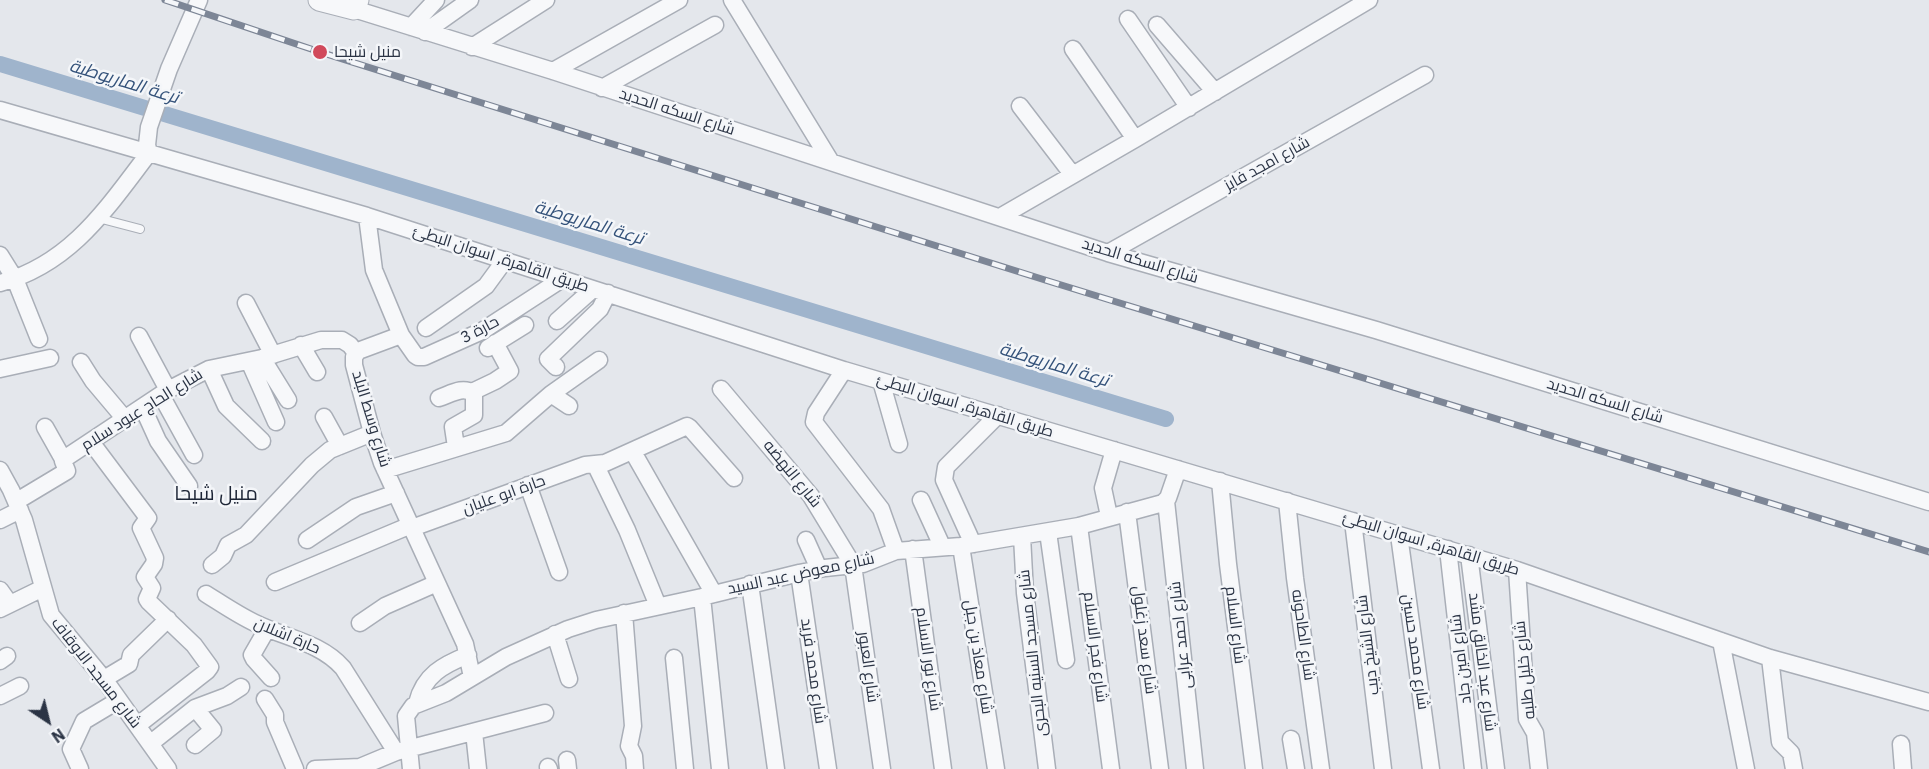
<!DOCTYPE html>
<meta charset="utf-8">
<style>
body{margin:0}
#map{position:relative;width:1929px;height:769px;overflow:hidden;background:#e4e7ec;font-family:"IBM Plex Sans",sans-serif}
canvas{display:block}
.north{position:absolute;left:18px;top:691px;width:60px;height:60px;-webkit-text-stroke:4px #f4f6f9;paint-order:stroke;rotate:145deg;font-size:16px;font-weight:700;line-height:24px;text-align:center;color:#2b3445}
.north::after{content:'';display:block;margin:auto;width:21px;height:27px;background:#2b3445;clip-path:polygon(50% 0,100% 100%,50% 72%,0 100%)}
</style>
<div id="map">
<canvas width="1929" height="769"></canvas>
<div class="north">N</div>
</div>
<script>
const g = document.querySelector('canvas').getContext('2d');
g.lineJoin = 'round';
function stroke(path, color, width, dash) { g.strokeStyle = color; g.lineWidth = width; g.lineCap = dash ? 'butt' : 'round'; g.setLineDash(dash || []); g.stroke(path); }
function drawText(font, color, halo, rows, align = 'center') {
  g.font = font + ' "IBM Plex Sans",Cairo,sans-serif'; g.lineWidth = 5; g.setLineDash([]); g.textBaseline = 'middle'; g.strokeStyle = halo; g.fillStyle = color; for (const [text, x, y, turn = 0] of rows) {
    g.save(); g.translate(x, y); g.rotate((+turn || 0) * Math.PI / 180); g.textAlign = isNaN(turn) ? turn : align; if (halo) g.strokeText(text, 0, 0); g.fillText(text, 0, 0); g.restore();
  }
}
const canal = new Path2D(`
 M 0,64 L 1166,419`);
const service = new Path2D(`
 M 98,218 L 140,229`);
const minor = new Path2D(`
 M 732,0 L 831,162
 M 354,9 L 553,71 L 1108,253 L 1376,330 L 1929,502
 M 1128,19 L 1189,108
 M 1157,25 L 1215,92
 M 411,27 L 436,0
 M 425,32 L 470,0
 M 472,47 L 546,0
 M 1073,49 L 1135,139
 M 553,71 L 679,0
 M 602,88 L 715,25
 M 1020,106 L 1072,174
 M 0,110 L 367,216 L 844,370 L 1517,570 L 1770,658 L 1929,702
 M 367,216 L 374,270 L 401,335 L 358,351 L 354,357 L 354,365 L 372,433 L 382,463 L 465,644 L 472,677
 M 1000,217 L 1135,139 L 1369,0
 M 1108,253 L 1425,75
 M 0,255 L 15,279 L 39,339
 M 0,283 C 71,264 107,208 149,153 L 147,145 L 149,127 L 169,69 L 199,0
 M 246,303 L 273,355
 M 557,321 L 593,289
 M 426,328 L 486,286 L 505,260
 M 401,335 L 415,355 L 418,357 L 424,357 L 482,331 L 562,279
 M 139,336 L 168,390
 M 301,345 L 317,372
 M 488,348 L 525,325
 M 262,358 L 288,400
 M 249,361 L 276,422
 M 81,362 L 93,381 L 125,419
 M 556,367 L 548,359 L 600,309 L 608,293
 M 0,369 L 50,358
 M 209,369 L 226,406 L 262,441
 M 844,370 L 816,413 L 814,422 L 881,509 L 896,551
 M 881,381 L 899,444
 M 721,389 L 811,496 L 853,565 L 882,769
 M 551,394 L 569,406
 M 161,395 L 194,455
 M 439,398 C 451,394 462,386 473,393
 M 143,408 L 158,441 L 189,486
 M 324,417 L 340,446
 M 45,427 L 63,459
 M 91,442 L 148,518 L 141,528 L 155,558 L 154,564 L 145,577 L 152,588 L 147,599 L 149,602 L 194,645 L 210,667 L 207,671 L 138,725
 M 456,447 L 453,427 L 474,415 L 474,391 L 495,381 L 510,371 L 495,343
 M 633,452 L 714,594
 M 595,464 L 627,530 L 658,606
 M 0,470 L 11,490 L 24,520 L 51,615 L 104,679 L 168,769
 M 385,470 L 506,433 L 551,394 L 599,360
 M 1220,481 L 1228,564 L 1254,769
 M 528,485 L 559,572
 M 921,500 L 942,546
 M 17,501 L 67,471 L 63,461 L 64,459 L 168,390 L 209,369 L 262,358 L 321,340 L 342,340 L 350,345 L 356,353
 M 1166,501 L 1195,769
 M 1287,501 L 1295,578 L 1321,769
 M 1127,512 L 1160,769
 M 1109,516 L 1103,488 L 1114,450
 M 0,520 L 20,510
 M 1353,521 L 1383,769
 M 1079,526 L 1111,769
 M 412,528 L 585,465 L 605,463 L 687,426 L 690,428 L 734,478
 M 1048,532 L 1066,660
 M 1399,535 L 1431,769
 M 1022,536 L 1025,593 L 1047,769
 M 307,540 L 356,507 L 396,493
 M 806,540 L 819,569
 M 973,544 L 944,480 L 946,467 L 998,415
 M 961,546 L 996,769
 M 913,549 L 943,769
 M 1448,549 L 1473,769
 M 1469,555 L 1496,769
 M 212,565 L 223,556 L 228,545 L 246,535 L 312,465 L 330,450 L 372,433
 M 1517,570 L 1527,719 L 1535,733 L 1539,769
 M 799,573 L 828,769
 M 275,582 L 411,525
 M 750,584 L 776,769
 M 0,590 L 10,604
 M 206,594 C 222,604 238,615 255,623 C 285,638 320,642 343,668 L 396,752
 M 702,597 L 720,769
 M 0,609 L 43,588
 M 624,613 L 633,726 L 629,746 L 634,756 L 635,769
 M 360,623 L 385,606 L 437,583
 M 267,629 L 252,655 L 254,659 L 271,678
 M 555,634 L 569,679
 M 1721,641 L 1746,769
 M 674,658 L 685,769
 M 1770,658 L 1780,742 L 1791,753 L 1794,769
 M 0,661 L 7,656
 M 104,679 L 129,664 L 131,655 L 168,619
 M 0,696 L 20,686
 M 265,699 L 275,715 L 275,722 L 295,769
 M 417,703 C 424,675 443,665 468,655
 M 195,708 L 213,730 L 195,745
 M 474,732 L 478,769
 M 1291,739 L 1296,769
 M 151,743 L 195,708 L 227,696 L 241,687
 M 1901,744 L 1903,769
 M 567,760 L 568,769
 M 548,767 L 549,769
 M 80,769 L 71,749 L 84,721 L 119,700
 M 315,769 L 360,767 L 396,752 L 545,713
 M 411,769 L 406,716 L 413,706 L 446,693 L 506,657 L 568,629 L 596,620 L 702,597 L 799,573 L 825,568 L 863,564 L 896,551 L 961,546 L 1079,526 L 1163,503 L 1168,498 L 1178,469`);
const tertiary = new Path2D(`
 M 319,0 L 354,9 L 358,0`);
const rail = new Path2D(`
 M 165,0 L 320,52 L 1045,280 L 1929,552`);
const markers = [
 [320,52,8,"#d1495b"]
];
const poiNames = [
 ["منيل شيحا",334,52]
];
const streetNames = [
 ["شارع السكه الحديد",677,112,18],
 ["شارع امجد فايز",1267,164,-29],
 ["طريق القاهرة, اسوان البطئ",501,259,18],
 ["شارع السكه الحديد",1140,261,17],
 ["حارة 3",480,330,-28],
 ["شارع السكه الحديد",1605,401,17],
 ["طريق القاهرة, اسوان البطئ",965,406,17],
 ["شارع الحاج عبود سلام",142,410,-32],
 ["شارع وسط البلد",371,419,73],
 ["شارع النهضه",792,474,51],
 ["حارة ابو عليان",504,495,-20],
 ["طريق القاهرة, اسوان البطئ",1431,544,17],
 ["شارع معوض عبد السيد",801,574,-12],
 ["شارع السلام",1235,625,83],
 ["شارع احمد عرابى",1181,635,-96],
 ["شارع الطاحونه",1303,635,82],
 ["حارة اشلان",287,636,23],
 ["شارع سعد زغلول",1144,640,83],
 ["شارع الشيخ ديب",1368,645,-97],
 ["شارع فجر الاسلام",1095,647,83],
 ["شارع محمد حسين",1415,652,82],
 ["شارع مسجد السنيه البحرى",1033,653,-96],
 ["شارع معاذ بن جبل",978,657,81],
 ["شارع نور الاسلام",928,659,82],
 ["شارع امين جاد",1461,659,-97],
 ["شارع عبد الخالق مشد",1482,662,83],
 ["شارع العبور",868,667,82],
 ["شارع خليل طلبه",1525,670,-96],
 ["شارع محمد فريد",813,671,82],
 ["شارع مسجد الاوقاف",96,673,52]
];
const waterNames = [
 ["ترعة الماريوطية",124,82,17],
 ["ترعة الماريوطية",589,223,17],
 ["ترعة الماريوطية",1054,365,17]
];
const quarterNames = [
 ["منيل شيحا",216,494]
];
stroke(canal, '#9fb4cc', 16);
stroke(service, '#a9aeb7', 10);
stroke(minor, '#a9aeb7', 19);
stroke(tertiary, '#a9aeb7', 23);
stroke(service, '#f7f8fa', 8);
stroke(minor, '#f7f8fa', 16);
stroke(tertiary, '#f7f8fa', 21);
stroke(rail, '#7d8696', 7);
stroke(rail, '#f4f6f9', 4.5, [14]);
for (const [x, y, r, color] of markers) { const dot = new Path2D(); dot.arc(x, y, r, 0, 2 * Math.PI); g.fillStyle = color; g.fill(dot); stroke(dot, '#f4f6f9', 2); }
drawText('16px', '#2b3445', '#f4f6f9', poiNames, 'left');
drawText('16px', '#2b3445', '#f4f6f9', streetNames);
drawText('italic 18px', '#34527a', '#f4f6f9', waterNames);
drawText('20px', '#1d2536', '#f4f6f9', quarterNames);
</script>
